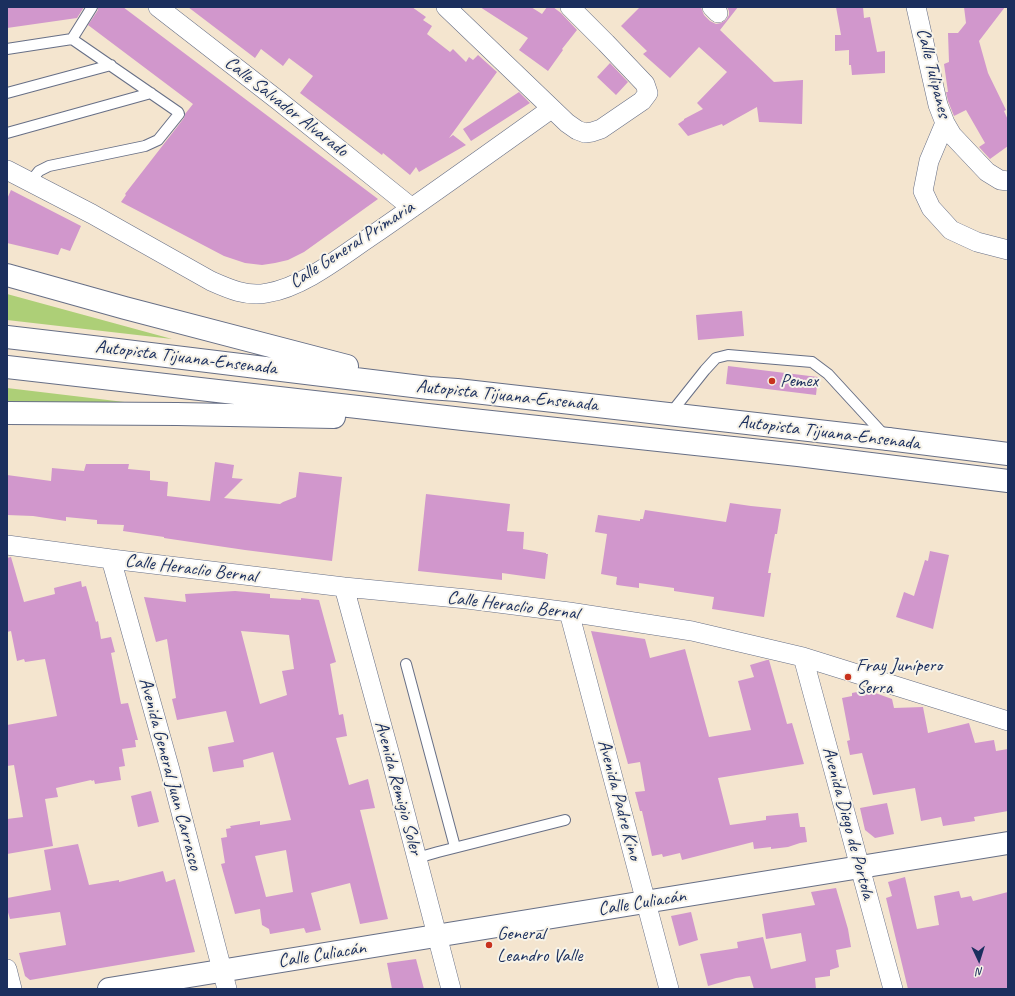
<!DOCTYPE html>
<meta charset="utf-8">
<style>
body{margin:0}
#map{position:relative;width:1015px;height:996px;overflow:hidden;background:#f4e5cf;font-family:Caveat,sans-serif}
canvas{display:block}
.frame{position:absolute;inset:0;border:8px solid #1b2f5e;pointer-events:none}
.north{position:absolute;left:959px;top:940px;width:40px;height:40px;-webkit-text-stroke:3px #f7f3e8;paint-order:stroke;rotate:176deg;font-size:11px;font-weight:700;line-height:16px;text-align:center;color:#1b2f5e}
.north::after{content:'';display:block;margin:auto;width:14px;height:18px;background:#1b2f5e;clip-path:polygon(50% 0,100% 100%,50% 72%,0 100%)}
</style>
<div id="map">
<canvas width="1015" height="996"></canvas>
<div class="frame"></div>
<div class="north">N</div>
</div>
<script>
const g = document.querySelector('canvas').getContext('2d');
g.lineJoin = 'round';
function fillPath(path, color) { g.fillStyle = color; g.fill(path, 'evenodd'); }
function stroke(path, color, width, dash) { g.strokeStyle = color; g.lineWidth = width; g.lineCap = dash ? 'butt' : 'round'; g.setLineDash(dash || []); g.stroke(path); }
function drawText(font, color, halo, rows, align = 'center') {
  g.font = font + ' Caveat,sans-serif'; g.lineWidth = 4; g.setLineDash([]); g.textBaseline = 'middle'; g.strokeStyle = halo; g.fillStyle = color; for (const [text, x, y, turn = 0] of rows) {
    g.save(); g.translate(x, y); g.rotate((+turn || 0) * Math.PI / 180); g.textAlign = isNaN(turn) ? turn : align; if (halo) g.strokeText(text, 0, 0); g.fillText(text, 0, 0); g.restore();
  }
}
const green = new Path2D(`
 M 7,294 L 172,339 L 7,320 Z
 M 7,388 L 141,404 L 7,403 Z`);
const building = new Path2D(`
 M 7,7 L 84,7 L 77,18 L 7,28 Z
 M 98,7 L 123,7 L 378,199 L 304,252 L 288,260 L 275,263 L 262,265 L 245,263 L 224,256 L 121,202 L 126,195 L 125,194 L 184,118 L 185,114 L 193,104 L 88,25 L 98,10 Z
 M 188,7 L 412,7 L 426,17 L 423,20 L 432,26 L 427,34 L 450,52 L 453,49 L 466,62 L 469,57 L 473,60 L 478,55 L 497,72 L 449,138 L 453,135 L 466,145 L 419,172 L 416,167 L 410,175 L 383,153 L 382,155 L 300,93 L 313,76 L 289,58 L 283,66 L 261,49 L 255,58 Z
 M 480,7 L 531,7 L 542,14 L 547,7 L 553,7 L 561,13 L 577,30 L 562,49 L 563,50 L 548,71 L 519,50 L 528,38 Z
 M 640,7 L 701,7 L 702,10 L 704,15 L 710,21 L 716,24 L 721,23 L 726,20 L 729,15 L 729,11 L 727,7 L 738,7 L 720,30 L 774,82 L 803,80 L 802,124 L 759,122 L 757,107 L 723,126 L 722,124 L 688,136 L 678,124 L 684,120 L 684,119 L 703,109 L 697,103 L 727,72 L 699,47 L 670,78 L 643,54 L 647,51 L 621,26 Z
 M 836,7 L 863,7 L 864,18 L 870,17 L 877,52 L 885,51 L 885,73 L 852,75 L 851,65 L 849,65 L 849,50 L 835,51 L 835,35 L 841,35 Z
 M 964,7 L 1005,7 L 979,41 L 988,73 L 1006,110 L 1004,111 L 1008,120 L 1008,146 L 990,159 L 979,147 L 985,143 L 966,110 L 954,116 L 948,101 L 946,92 L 948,92 L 944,64 L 949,62 L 948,33 L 958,33 L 966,23 Z
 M 610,63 L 628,82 L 616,95 L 597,77 Z
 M 519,92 L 530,103 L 471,141 L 463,129 Z
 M 11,190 L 81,226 L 70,251 L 61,248 L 58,255 L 7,243 L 7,199 Z
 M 742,311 L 744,336 L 698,340 L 696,315 Z
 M 728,366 L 818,377 L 816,395 L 726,384 Z
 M 215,462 L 234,465 L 232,478 L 243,479 L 224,498 L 280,504 L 283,502 L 296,497 L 299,472 L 342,477 L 332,561 L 245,550 L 164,538 L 164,537 L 123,531 L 124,525 L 97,524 L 97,520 L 66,517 L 66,521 L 33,516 L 7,515 L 7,475 L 51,481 L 52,468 L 84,471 L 86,464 L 129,464 L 128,469 L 150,471 L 150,480 L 168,482 L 167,496 L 210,501 Z
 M 426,494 L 510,504 L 507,531 L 524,532 L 523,549 L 546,553 L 546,554 L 548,554 L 545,579 L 502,573 L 502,580 L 418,571 Z
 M 730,503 L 751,506 L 781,509 L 777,534 L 775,534 L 768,573 L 771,573 L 764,617 L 712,609 L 714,597 L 674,591 L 674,588 L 639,583 L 639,588 L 617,585 L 616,584 L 617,577 L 601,574 L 607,534 L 595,532 L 598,515 L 640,521 L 640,519 L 643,519 L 645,510 L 726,522 Z
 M 930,551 L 949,555 L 933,629 L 896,617 L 904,592 L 914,596 L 925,560 L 928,561 Z
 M 11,557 L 24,602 L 55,594 L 54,588 L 81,581 L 82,587 L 86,586 L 96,622 L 98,621 L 101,639 L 111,637 L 115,652 L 111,653 L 121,704 L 128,703 L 138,740 L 135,740 L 136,747 L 122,749 L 125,766 L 119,767 L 121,780 L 95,784 L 94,780 L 92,781 L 91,780 L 56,788 L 58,797 L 45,799 L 53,846 L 7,854 L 7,819 L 23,817 L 14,765 L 7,766 L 7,725 L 57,716 L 45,659 L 25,662 L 24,659 L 17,661 L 11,631 L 7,632 L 7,558 Z
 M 235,591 L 270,594 L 270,598 L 301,600 L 301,598 L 319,600 L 336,662 L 330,664 L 339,715 L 343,714 L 347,736 L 336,738 L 349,785 L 368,779 L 375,808 L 360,810 L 388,919 L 360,924 L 350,883 L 311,893 L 321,930 L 306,933 L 304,928 L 270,934 L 269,929 L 262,925 L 260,909 L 235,914 L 221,864 L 225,863 L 221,838 L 227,837 L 226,829 L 231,828 L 230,826 L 260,821 L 260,825 L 291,820 L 273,752 L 243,760 L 244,767 L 213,772 L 208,747 L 234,742 L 226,711 L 177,720 L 172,699 L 176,698 L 167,639 L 156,642 L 144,597 L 186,602 L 185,594 ZM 241,631 L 289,635 L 294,669 L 282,671 L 287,695 L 260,704 ZM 286,850 L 293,892 L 266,897 L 255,856 Z
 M 591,631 L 645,639 L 650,658 L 685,649 L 709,737 L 751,730 L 738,681 L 754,677 L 750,665 L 767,660 L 769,660 L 787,724 L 792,723 L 804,764 L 718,778 L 730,825 L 766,820 L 766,816 L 798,813 L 800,827 L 805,827 L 807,842 L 800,843 L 788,847 L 771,849 L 771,847 L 754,849 L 753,842 L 682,860 L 680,853 L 663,857 L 662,854 L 652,856 L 642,811 L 640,811 L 635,792 L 645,791 L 640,762 L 628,764 Z
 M 867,690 L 892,699 L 894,708 L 923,707 L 928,733 L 969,723 L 975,743 L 994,740 L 996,751 L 1008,749 L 1008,811 L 974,817 L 975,821 L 943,826 L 941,817 L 921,821 L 915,788 L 873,795 L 862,753 L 850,755 L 847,741 L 850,740 L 842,698 L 852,696 L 852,693 Z
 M 151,791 L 159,822 L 138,827 L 131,796 Z
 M 887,803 L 894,834 L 875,838 L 865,830 L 860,808 Z
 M 78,844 L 89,885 L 119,880 L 119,882 L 163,871 L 166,882 L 175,879 L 195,952 L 30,980 L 25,976 L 19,953 L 66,945 L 60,912 L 10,919 L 7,909 L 7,898 L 51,890 L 44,850 Z
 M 905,877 L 917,929 L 939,925 L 934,896 L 959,891 L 961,898 L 971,896 L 973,901 L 1008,892 L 1008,989 L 908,989 L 886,898 L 892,896 L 888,882 Z
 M 836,888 L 848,929 L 851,947 L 836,950 L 839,967 L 830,970 L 830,976 L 815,978 L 816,989 L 754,989 L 750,976 L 736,978 L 708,986 L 700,954 L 738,948 L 737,942 L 763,937 L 771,969 L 806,961 L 801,933 L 766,939 L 762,914 L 815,905 L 811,892 Z
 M 691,912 L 698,940 L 679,946 L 671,916 Z
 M 416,959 L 424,989 L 392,989 L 387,963 Z`);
const service = new Path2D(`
 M 72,39 L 92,7
 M 7,49 L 72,39 L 178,112 L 179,114 L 158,140 L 145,146 L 49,166 L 39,171 L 30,182
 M 7,93 L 111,65
 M 7,133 L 151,93
 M 670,414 L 705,370 L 716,358 L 728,355 L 812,362 L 828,374 L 885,436
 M 406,664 L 455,847
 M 417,858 L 438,852 L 565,820`);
const minor = new Path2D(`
 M 158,7 L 279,101 L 412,208
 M 446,7 L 567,123 L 577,130 L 585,133 L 592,132 L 601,129 L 642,101 L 648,93 L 645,84 L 606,43 L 570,7
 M 712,7 L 718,13
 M 916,7 L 938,105 L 945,123 L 952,135 L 987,172 L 1000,180 L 1008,181
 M 945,123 L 929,161 L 923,191 L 931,208 L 951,230 L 977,242 L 1008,250
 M 7,170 L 92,214 L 211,281 C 229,289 247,297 267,293 C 303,287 339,258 370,237 C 431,195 491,152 551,109
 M 7,545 L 111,559 L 344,587 L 467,599 L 569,612 L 692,631 L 803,657 L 1008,721
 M 111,559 L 170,770 L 227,989
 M 344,587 L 391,759 L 451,989
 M 569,612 L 669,989
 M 803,657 L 893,989
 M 7,969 L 12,989`);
const tertiary = new Path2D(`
 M 109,989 L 1008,843`);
const primary = new Path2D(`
 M 7,275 L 125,308 L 347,366
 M 7,337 L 101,348 L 429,388 L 457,390 L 888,439`);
const motorway = new Path2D(`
 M 7,367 L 463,419 L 798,455 L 1008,481
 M 7,413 L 177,414 L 334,417
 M 888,439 L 1008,454`);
const markers = [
 [772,381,4,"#c8321e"],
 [848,677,4,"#c8321e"],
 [489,945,4,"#c8321e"]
];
const streetNames = [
 ["Calle Tulipanes",933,73,76],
 ["Calle Salvador Alvarado",286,107,38],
 ["Calle General Primaria",352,245,-33],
 ["Autopista Tijuana-Ensenada",186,358,7],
 ["Autopista Tijuana-Ensenada",507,396,6],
 ["Autopista Tijuana-Ensenada",829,433,7],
 ["Calle Heraclio Bernal",191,569,7],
 ["Calle Heraclio Bernal",513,606,7],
 ["Avenida General Juan Carrasco",170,774,75],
 ["Avenida Remigio Soler",398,788,75],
 ["Avenida Padre Kino",619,800,75],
 ["Avenida Diego de Portola",848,823,75],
 ["Calle Culiacán",642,903,-9],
 ["Calle Culiacán",322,955,-9]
];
const poiNames = [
 ["Pemex",780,381],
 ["Fray Junípero",856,666],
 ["Serra",856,688],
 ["General",497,934],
 ["Leandro Valle",497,956]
];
fillPath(green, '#adcf77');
fillPath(building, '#d197cc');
stroke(service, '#676f86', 12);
stroke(minor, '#676f86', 20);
stroke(tertiary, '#676f86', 24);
stroke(primary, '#676f86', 24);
stroke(motorway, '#676f86', 24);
stroke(service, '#fff', 10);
stroke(minor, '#fff', 19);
stroke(tertiary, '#fff', 22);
stroke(primary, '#fff', 22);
stroke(motorway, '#fff', 22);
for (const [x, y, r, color] of markers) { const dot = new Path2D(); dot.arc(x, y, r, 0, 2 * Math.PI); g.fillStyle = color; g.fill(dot); stroke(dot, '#f7f3e8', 1.5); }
drawText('19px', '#1b2f5e', '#f7f3e8', streetNames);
drawText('19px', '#1b2f5e', '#f7f3e8', poiNames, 'left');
</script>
